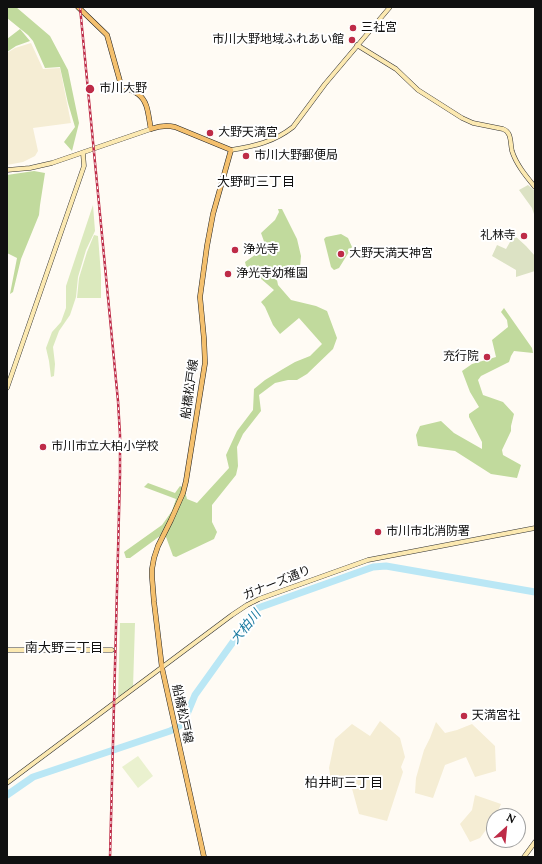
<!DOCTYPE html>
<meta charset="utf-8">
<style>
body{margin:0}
#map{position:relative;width:542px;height:864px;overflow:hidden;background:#fffbf4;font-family:Lora,serif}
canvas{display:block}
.frame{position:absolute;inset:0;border:8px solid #101010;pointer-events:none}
.north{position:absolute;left:486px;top:808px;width:40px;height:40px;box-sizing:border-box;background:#fff;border:1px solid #9f9f9f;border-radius:50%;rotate:27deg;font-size:11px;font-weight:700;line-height:16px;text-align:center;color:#101010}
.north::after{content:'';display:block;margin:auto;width:14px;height:18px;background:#be2b47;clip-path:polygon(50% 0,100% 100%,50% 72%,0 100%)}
</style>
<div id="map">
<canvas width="542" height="864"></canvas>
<div class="frame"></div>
<div class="north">N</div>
</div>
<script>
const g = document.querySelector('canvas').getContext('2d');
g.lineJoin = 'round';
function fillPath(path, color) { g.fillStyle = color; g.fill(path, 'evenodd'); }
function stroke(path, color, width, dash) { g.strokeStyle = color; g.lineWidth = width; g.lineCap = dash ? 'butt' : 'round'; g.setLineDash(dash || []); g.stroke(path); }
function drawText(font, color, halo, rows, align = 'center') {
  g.font = font + ' Lora,"Noto Sans JP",serif'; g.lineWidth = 4; g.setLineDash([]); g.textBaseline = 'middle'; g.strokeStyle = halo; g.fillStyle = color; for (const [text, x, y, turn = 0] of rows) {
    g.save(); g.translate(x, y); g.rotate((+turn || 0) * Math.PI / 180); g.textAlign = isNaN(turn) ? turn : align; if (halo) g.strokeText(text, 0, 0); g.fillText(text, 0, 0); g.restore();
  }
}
const farmland = new Path2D(`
 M 31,43 L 43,69 L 60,68 L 71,123 L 33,128 L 38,151 L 35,156 L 23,162 L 7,165 L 7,53 L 15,48 Z
 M 380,721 L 400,738 L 405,757 L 401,767 L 403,772 L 387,821 L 359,814 L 351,785 L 332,787 L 329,768 L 335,739 L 352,724 L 370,736 Z
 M 436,722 L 445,733 L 457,730 L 472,724 L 495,746 L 496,771 L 475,777 L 466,757 L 445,765 L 433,798 L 415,793 L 416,778 L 424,750 L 430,738 Z
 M 475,795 L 501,804 L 496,816 L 494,816 L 494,819 L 480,838 L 470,842 L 460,824 L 472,810 Z`);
const green = new Path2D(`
 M 93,205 L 95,231 L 86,250 L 78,277 L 76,297 L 70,315 L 59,331 L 53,347 L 55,364 L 54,376 L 51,377 L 49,361 L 46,348 L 52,332 L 61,322 L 66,308 L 66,286 Z
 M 94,235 L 98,236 L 101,275 L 101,298 L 77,298 L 79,278 L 87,252 Z
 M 120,623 L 135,623 L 133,688 L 118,699 Z`);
const forest = new Path2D(`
 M 7,7 L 16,7 L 50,36 L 68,70 L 79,123 L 72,151 L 64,142 L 75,127 L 68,103 L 60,67 L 45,68 L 33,41 L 28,35 L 7,18 Z
 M 20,29 L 30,41 L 16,46 L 7,52 L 7,39 Z
 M 34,171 L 45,173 L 40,205 L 39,215 L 21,259 L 13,292 L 10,294 L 17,258 L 7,253 L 7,175 Z
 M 278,209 L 282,209 L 297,239 L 301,256 L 300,267 L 279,277 L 277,280 L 278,285 L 291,300 L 316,306 L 327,311 L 337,338 L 333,349 L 307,374 L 297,380 L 288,380 L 275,383 L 259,395 L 261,411 L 243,434 L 237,447 L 238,466 L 236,475 L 212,505 L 212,522 L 217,532 L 214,539 L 176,557 L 173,556 L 166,537 L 160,536 L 130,558 L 126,558 L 124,552 L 162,525 L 172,511 L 176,499 L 144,487 L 148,483 L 175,493 L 180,486 L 184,488 L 187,499 L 197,503 L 229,468 L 226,455 L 237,431 L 253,410 L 254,389 L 265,380 L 283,369 L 295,362 L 310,356 L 322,344 L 299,318 L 280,334 L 273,325 L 265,307 L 261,302 L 274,290 L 246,266 L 245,262 L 266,247 L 261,233 L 275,220 L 279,212 Z
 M 341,234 L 348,238 L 352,247 L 339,268 L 334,270 L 331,267 L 324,239 L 326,237 Z
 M 504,308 L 532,348 L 533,353 L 514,351 L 511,356 L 509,362 L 481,376 L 478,380 L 483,395 L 503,402 L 514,414 L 511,426 L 511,431 L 502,450 L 503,455 L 521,465 L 517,478 L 491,474 L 455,451 L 418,446 L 416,435 L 420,426 L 441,421 L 454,433 L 482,449 L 482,442 L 469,417 L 469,414 L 479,407 L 470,392 L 462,371 L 472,364 L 496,357 L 492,340 L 508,327 L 507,320 L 501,312 Z`);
const cemetery = new Path2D(`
 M 528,185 L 535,191 L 535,217 L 532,208 L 519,190 Z
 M 514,235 L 526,246 L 535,256 L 535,271 L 516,277 L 516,270 L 492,256 L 497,245 L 506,249 Z`);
const pitch = new Path2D(`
 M 138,756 L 153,776 L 138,788 L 122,767 Z`);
const river = new Path2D(`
 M 7,795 L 33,777 L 170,731 L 183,724 L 195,695 L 243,628 L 252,614 L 258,608 L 373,567 L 386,566 L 535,592`);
const secondary = new Path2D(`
 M 357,45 L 396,69 L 418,90 L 462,118 L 473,123 L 503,129 C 512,132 510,143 512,151 C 516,164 526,176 535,187
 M 231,150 C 255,146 274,142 293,127 L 325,84 L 390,7
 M 7,170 L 30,168 L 52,163 L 151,129
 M 7,388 L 84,166 L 83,153
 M 7,650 L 112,650
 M 7,783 L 232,615 L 247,605 L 259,599 L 368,560 L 535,528
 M 524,857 L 535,842`);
const primary = new Path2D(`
 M 78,7 L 107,35 L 121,85 C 126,89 133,90 138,94 C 149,102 148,117 151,129 C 159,126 166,125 175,127 L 231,150 L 213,214 L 207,246 L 200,297 L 204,339 L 205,363 L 186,481 L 183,493 L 171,520 L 158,546 L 154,558 L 152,569 L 152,577 L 154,602 L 162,668 L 204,857`);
const rail = new Path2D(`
 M 80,7 L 118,401 L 120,435 L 120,475 L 110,857`);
const markers = [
 [353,28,4,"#be2b47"],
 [352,40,4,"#be2b47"],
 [90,89,5,"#be2b47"],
 [210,133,4,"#be2b47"],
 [246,156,4,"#be2b47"],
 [524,236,4,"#be2b47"],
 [235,250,4,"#be2b47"],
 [341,254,4,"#be2b47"],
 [228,274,4,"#be2b47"],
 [487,357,4,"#be2b47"],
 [43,447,4,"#be2b47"],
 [378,532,4,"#be2b47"],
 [464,716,4,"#be2b47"]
];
const poiNames = [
 ["三社宮",361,28],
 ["市川大野地域ふれあい館",344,40,"right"],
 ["市川大野",99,89],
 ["大野天満宮",218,133],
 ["市川大野郵便局",254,156],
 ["礼林寺",516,236,"right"],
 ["浄光寺",243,250],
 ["大野天満天神宮",349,254],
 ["浄光寺幼稚園",236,274],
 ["充行院",479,357,"right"],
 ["市川市立大柏小学校",51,447],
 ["市川市北消防署",386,532],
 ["天満宮社",472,716]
];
const streetNames = [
 ["船橋松戸線",190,389,-82],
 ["ガナーズ通り",277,583,-22],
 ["船橋松戸線",182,714,78]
];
const neighbourhoodNames = [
 ["大野町三丁目",256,182],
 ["南大野三丁目",64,648],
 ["柏井町三丁目",344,783]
];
const waterNames = [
 ["大柏川",246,627,-51]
];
fillPath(farmland, '#f5edd4');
fillPath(green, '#dbe9bd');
fillPath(forest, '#c1da9d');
fillPath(cemetery, '#dce2c4');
fillPath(pitch, '#eaf1cf');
stroke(river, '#bae7f5', 7);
stroke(secondary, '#323232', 5);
stroke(primary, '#212121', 5.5);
stroke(secondary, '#fce9b1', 4);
stroke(primary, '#f4c06e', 4.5);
stroke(rail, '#be2b47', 2.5);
stroke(rail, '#fff', 1, [3]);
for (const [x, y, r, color] of markers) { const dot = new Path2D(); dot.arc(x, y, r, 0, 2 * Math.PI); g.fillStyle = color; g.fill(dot); stroke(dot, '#fff', 1.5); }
drawText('12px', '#101010', '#fff', poiNames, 'left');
drawText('12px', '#101010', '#fff', streetNames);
drawText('13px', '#101010', '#fff', neighbourhoodNames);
drawText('italic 13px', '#1b7aa0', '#fff', waterNames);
</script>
